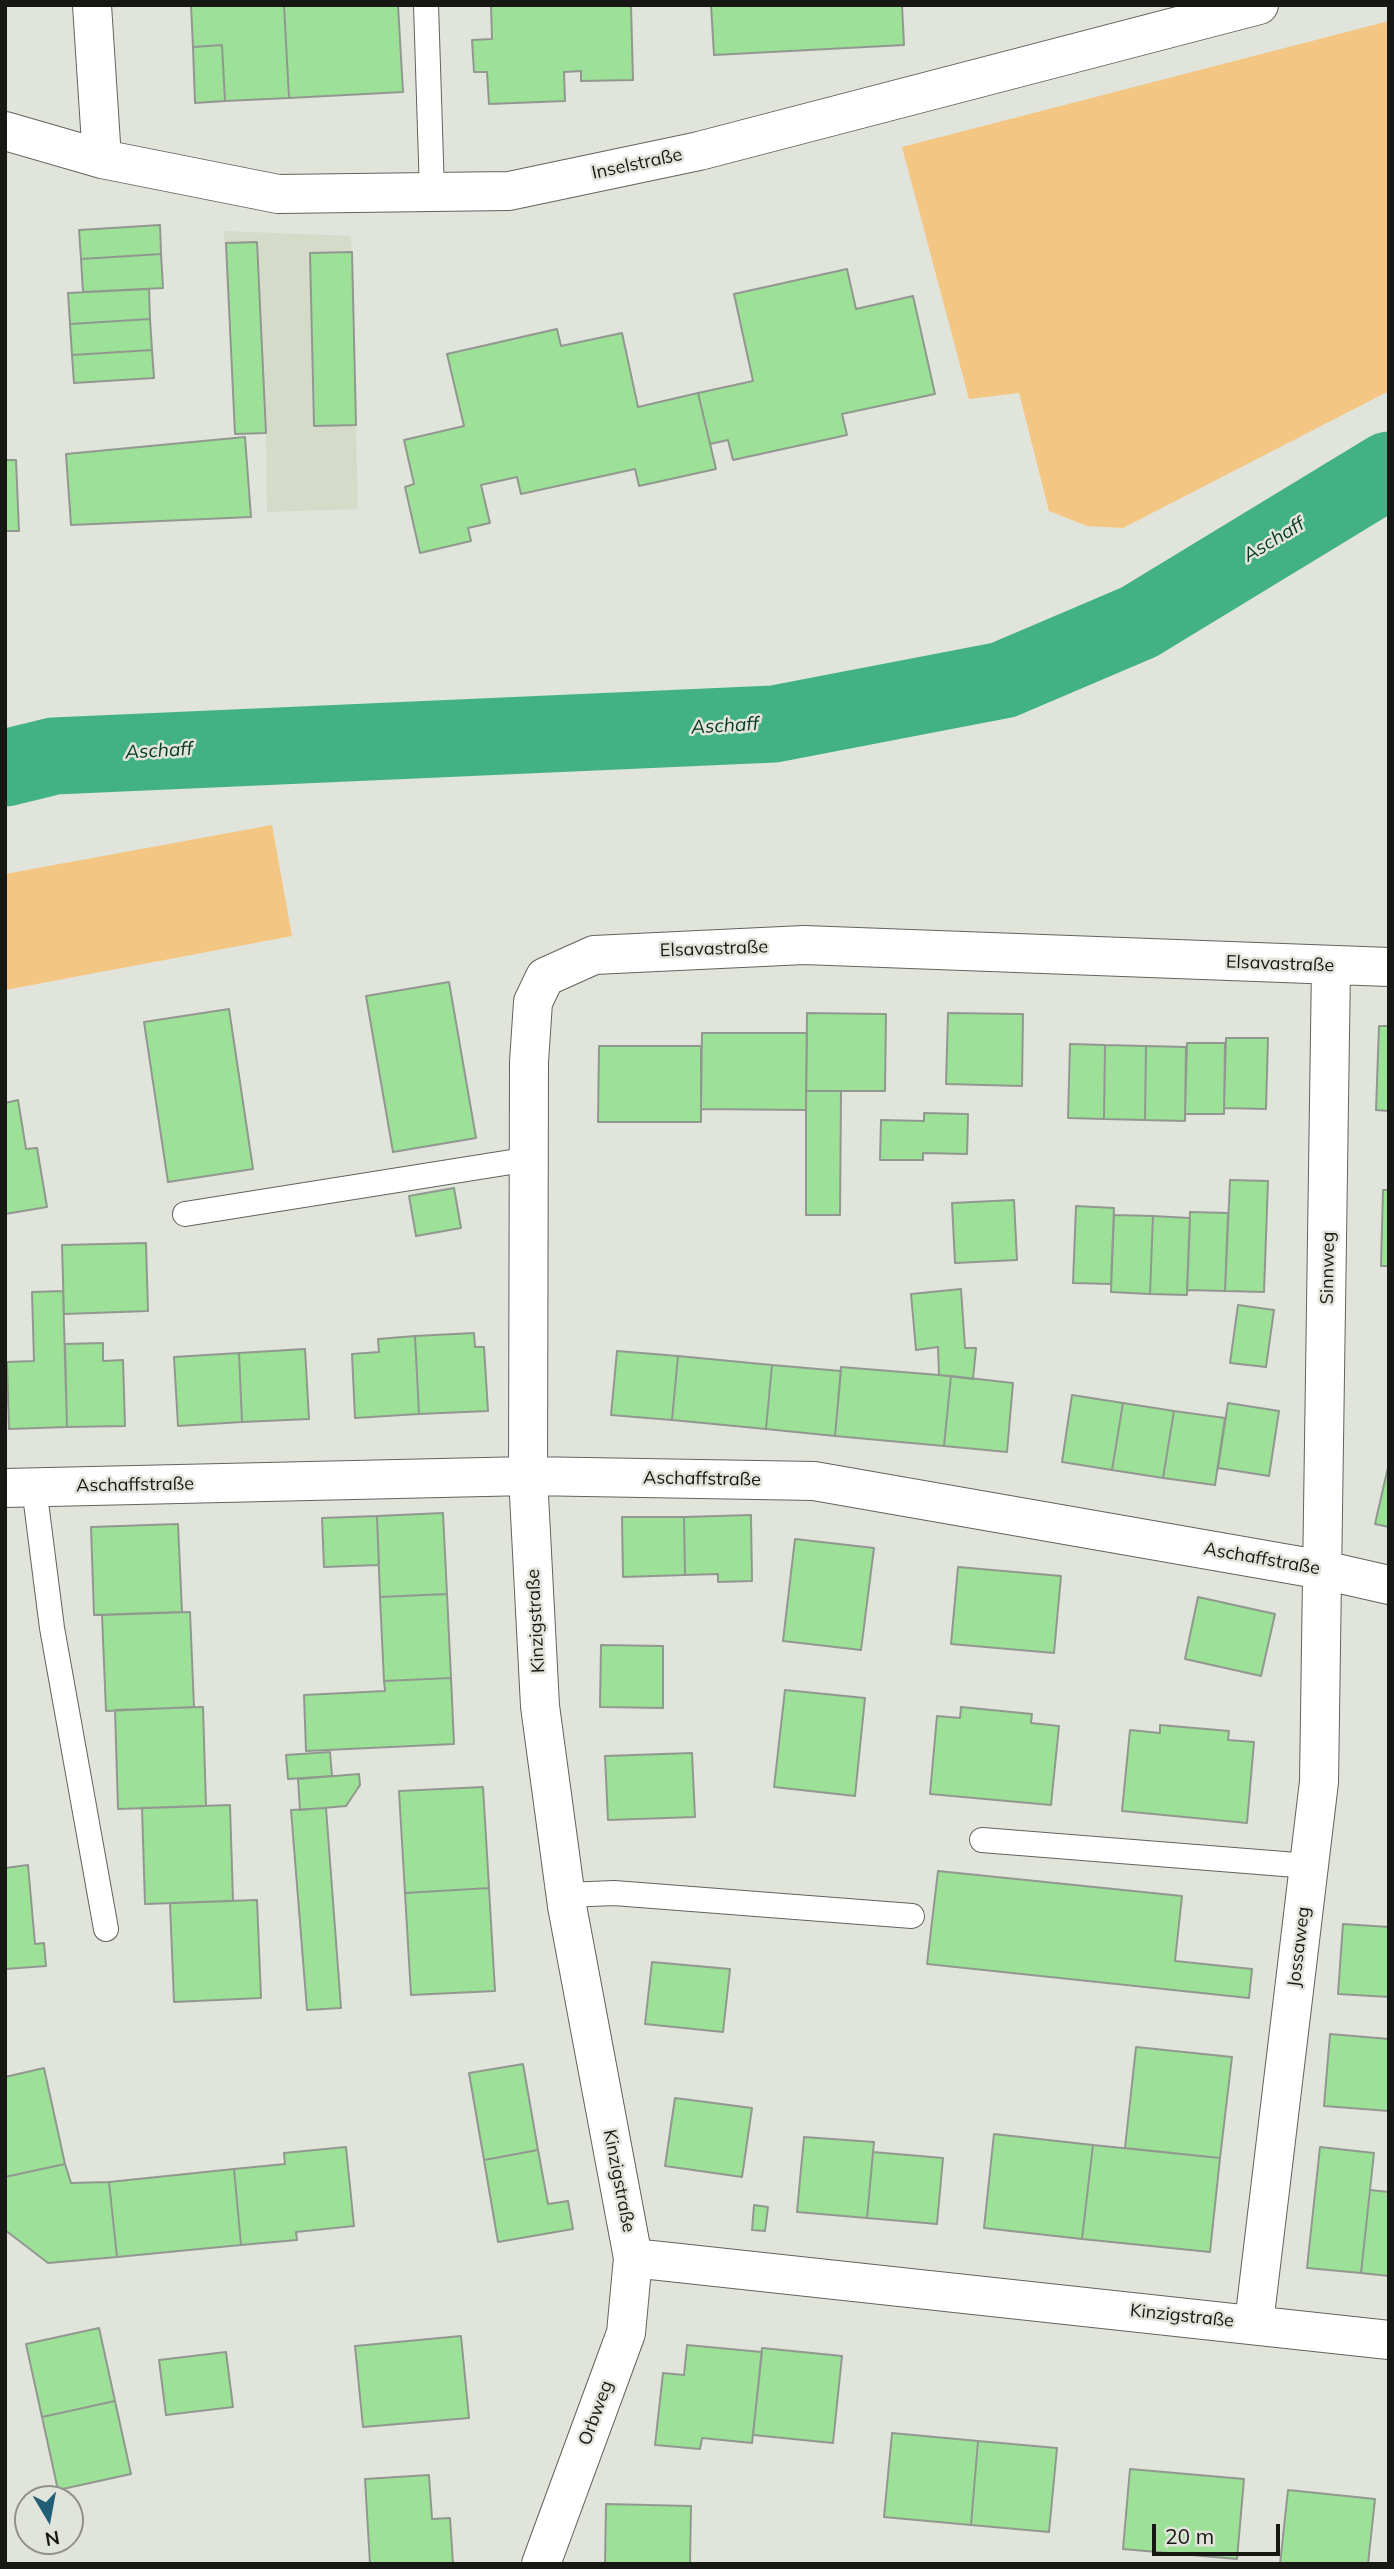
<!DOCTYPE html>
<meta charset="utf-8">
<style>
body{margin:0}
#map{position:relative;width:1394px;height:2569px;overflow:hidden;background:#e1e4db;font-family:Mulish,sans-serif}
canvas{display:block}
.frame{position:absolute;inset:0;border:7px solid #171814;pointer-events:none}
.north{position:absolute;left:14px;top:2485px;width:70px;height:70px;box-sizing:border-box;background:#e1e4db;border:2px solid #90928b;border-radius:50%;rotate:170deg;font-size:19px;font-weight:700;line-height:28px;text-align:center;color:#171814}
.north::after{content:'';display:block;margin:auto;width:24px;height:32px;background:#235d76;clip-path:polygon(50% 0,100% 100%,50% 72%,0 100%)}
.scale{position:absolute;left:1152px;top:2524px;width:128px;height:32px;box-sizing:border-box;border:4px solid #171814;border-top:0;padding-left:9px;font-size:21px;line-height:24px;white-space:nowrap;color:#171814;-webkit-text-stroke:5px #e1e4db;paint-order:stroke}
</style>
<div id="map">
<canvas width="1394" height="2569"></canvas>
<div class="frame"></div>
<div class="north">N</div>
<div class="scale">20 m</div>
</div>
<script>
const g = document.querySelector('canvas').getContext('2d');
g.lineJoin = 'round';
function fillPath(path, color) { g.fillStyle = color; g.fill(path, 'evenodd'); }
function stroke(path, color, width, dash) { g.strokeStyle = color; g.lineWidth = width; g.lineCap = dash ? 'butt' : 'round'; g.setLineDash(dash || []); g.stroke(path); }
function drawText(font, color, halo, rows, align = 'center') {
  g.font = font + ' Mulish,sans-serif'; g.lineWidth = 5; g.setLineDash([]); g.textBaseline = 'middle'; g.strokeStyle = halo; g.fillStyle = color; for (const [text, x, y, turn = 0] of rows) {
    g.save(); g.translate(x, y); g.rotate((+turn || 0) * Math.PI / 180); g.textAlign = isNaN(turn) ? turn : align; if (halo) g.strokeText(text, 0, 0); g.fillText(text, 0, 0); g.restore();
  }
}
const built = new Path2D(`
 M 224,231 L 351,236 L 358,509 L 267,512 L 266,433 L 235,434 Z`);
const green = new Path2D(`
 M 1389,21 L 1389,391 L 1123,528 L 1087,526 L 1049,511 L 1019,393 L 969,399 L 902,147 Z
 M 272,825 L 292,936 L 5,990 L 5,874 Z`);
const river = new Path2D(`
 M 5,768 L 54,756 L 774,724 L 1003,680 L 1139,622 L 1389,470`);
const building = new Path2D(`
 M 191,5 L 284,5 L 289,98 L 225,101 L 222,45 L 193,47 Z
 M 284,5 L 398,5 L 403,92 L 289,98 Z
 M 491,5 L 631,5 L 633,80 L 581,81 L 581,71 L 564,72 L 565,101 L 489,104 L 487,72 L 474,72 L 472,40 L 492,39 Z
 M 711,5 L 902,5 L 904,45 L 714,55 Z
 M 222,45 L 225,101 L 195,103 L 193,47 Z
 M 160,225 L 161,254 L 81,259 L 79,230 Z
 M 257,242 L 266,433 L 235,434 L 226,243 Z
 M 352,252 L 356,425 L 314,426 L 310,253 Z
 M 161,254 L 163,288 L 83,292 L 81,259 Z
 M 847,269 L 856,309 L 913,296 L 935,394 L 842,414 L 847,435 L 733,460 L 728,440 L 710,444 L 698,393 L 753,381 L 734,294 Z
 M 149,289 L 150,319 L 70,324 L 68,293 Z
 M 150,319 L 152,350 L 72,355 L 70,324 Z
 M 557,329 L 561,346 L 622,333 L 638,407 L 698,393 L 716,469 L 639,486 L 635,469 L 521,494 L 517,477 L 481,485 L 490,523 L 468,528 L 471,541 L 420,553 L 405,487 L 414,484 L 404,440 L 464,426 L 447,354 Z
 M 152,350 L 154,378 L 74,383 L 72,355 Z
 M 245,437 L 251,517 L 71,525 L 66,454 Z
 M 5,460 L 16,460 L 19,531 L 5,531 Z
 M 449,982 L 476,1138 L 393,1152 L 366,996 Z
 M 229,1009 L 253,1169 L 168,1182 L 144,1022 Z
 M 807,1013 L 886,1014 L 885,1091 L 806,1091 Z
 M 948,1013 L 1023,1014 L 1022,1086 L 946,1084 Z
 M 1379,1026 L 1389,1026 L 1389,1111 L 1376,1110 Z
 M 702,1033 L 807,1033 L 806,1110 L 701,1109 Z
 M 1226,1038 L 1268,1038 L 1266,1109 L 1224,1108 Z
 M 1187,1043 L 1225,1043 L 1224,1114 L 1185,1114 Z
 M 1070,1044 L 1105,1045 L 1104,1119 L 1068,1118 Z
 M 1105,1045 L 1146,1046 L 1145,1120 L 1104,1119 Z
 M 599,1046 L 701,1046 L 701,1122 L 598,1122 Z
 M 1146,1046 L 1186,1047 L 1185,1121 L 1145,1120 Z
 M 806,1091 L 841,1091 L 840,1215 L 806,1215 Z
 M 18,1100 L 26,1149 L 37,1148 L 47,1207 L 5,1214 L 5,1103 Z
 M 924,1113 L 968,1114 L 967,1154 L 923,1153 L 923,1160 L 880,1160 L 881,1120 L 924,1121 Z
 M 1230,1180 L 1268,1181 L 1264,1292 L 1225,1291 Z
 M 454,1188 L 461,1228 L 416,1236 L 409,1196 Z
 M 1383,1190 L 1389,1190 L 1389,1266 L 1381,1266 Z
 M 1014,1200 L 1017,1260 L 955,1263 L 952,1203 Z
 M 1076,1206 L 1114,1208 L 1111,1284 L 1073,1283 Z
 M 1190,1212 L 1228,1213 L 1225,1291 L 1187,1290 Z
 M 1114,1215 L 1153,1216 L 1150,1294 L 1111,1292 Z
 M 1153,1216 L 1190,1218 L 1187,1295 L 1150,1294 Z
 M 146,1243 L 148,1311 L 64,1314 L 62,1245 Z
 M 961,1289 L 965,1348 L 976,1348 L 973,1379 L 939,1375 L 938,1347 L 916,1350 L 911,1294 Z
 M 63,1291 L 67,1427 L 9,1429 L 7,1362 L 34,1361 L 32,1292 Z
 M 1238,1305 L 1274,1310 L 1266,1367 L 1230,1363 Z
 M 474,1333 L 475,1347 L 484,1347 L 488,1411 L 419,1414 L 415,1336 Z
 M 415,1336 L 419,1414 L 355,1418 L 352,1354 L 379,1352 L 378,1339 Z
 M 103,1343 L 103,1361 L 123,1360 L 125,1426 L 67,1427 L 65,1344 Z
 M 305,1349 L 309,1419 L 242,1422 L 239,1353 Z
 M 617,1351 L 678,1356 L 672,1420 L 611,1415 Z
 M 239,1353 L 242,1422 L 178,1426 L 174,1357 Z
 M 678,1356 L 772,1365 L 766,1429 L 672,1420 Z
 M 772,1365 L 841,1371 L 835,1436 L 766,1429 Z
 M 841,1367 L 951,1376 L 944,1446 L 835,1436 Z
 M 951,1376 L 1013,1383 L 1007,1452 L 944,1446 Z
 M 1072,1395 L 1123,1403 L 1112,1470 L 1062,1462 Z
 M 1123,1403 L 1174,1411 L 1163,1478 L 1112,1470 Z
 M 1228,1403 L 1279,1411 L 1269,1476 L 1218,1468 Z
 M 1174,1411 L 1225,1418 L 1215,1485 L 1163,1478 Z
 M 1389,1463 L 1389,1527 L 1375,1524 Z
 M 443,1513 L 447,1594 L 380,1597 L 377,1516 Z
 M 751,1515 L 752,1581 L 718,1582 L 718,1574 L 685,1575 L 684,1517 Z
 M 377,1516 L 379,1565 L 324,1567 L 322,1518 Z
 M 622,1517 L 684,1517 L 685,1575 L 623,1577 Z
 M 178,1524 L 182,1612 L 94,1615 L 91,1527 Z
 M 795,1539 L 874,1548 L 861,1650 L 783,1641 Z
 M 958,1567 L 1061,1576 L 1054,1653 L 951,1644 Z
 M 447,1594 L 451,1678 L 384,1681 L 380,1597 Z
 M 1198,1597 L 1275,1614 L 1261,1676 L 1185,1659 Z
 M 190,1612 L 194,1707 L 106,1711 L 102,1615 Z
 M 601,1645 L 663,1646 L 663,1708 L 600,1707 Z
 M 451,1678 L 454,1744 L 306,1751 L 304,1695 L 385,1691 L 384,1681 Z
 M 785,1690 L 865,1698 L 855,1796 L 774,1787 Z
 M 203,1707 L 206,1806 L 118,1809 L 115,1710 Z
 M 961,1707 L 1032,1714 L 1031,1723 L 1059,1726 L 1051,1805 L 930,1794 L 937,1716 L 960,1718 Z
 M 1160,1725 L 1229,1731 L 1228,1740 L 1254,1742 L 1247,1823 L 1122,1811 L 1130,1730 L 1160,1733 Z
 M 330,1752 L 332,1776 L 288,1779 L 286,1755 Z
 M 692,1753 L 695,1817 L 608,1820 L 605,1756 Z
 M 359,1774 L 360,1785 L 346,1806 L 300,1810 L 298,1779 Z
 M 483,1787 L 489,1888 L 405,1893 L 399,1791 Z
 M 230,1805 L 233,1901 L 145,1904 L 142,1808 Z
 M 326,1808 L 341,2008 L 307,2010 L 291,1810 Z
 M 28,1865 L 35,1944 L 44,1943 L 46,1966 L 5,1969 L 5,1868 Z
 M 938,1871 L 1182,1896 L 1175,1961 L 1252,1969 L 1249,1998 L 927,1964 Z
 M 489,1888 L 495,1991 L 411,1995 L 405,1893 Z
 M 257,1900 L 261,1998 L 174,2002 L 170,1903 Z
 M 1343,1924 L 1389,1927 L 1389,1997 L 1338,1994 Z
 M 652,1962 L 730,1969 L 723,2032 L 645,2024 Z
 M 1330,2034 L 1389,2039 L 1389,2111 L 1324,2106 Z
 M 1136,2047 L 1232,2057 L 1220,2158 L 1125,2148 Z
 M 523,2064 L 538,2150 L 484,2160 L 469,2073 Z
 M 44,2068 L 65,2164 L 5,2177 L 5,2077 Z
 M 675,2098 L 752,2108 L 742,2177 L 665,2166 Z
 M 994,2134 L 1093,2145 L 1082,2239 L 984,2228 Z
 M 804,2137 L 874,2142 L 867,2218 L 797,2212 Z
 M 1093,2145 L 1220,2158 L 1210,2252 L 1082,2239 Z
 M 346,2147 L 354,2226 L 296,2232 L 297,2240 L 241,2245 L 234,2169 L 285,2164 L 284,2153 Z
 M 1320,2147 L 1374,2153 L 1361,2273 L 1307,2268 Z
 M 538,2150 L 548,2204 L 568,2201 L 573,2229 L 498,2242 L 484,2160 Z
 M 873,2152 L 943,2158 L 937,2224 L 867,2218 Z
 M 65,2164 L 71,2183 L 109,2182 L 117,2257 L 48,2263 L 5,2230 L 5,2177 Z
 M 234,2169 L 241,2245 L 117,2257 L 109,2182 Z
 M 1370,2190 L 1389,2192 L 1389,2276 L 1361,2273 Z
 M 754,2205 L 768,2207 L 765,2231 L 752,2230 Z
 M 99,2328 L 115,2401 L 42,2417 L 26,2344 Z
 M 461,2336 L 469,2418 L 363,2427 L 355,2346 Z
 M 687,2345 L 762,2352 L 752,2443 L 702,2438 L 700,2449 L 655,2445 L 663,2373 L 684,2375 Z
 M 762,2348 L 842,2356 L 833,2443 L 753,2435 Z
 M 226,2352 L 233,2407 L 166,2415 L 159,2360 Z
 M 115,2401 L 131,2474 L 58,2490 L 42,2417 Z
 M 892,2433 L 978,2441 L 971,2525 L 884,2517 Z
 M 978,2441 L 1057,2448 L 1049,2532 L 971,2525 Z
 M 1130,2469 L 1244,2479 L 1237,2559 L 1123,2549 Z
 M 429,2475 L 432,2519 L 450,2518 L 453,2564 L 370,2564 L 365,2479 Z
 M 1288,2490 L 1375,2499 L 1368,2564 L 1280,2564 Z
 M 606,2504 L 691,2506 L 690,2564 L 605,2564 Z`);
const lane = new Path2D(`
 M 426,5 L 432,192
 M 185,1214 L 530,1159
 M 34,1487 L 52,1628 L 106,1929
 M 982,1840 L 1309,1866
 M 566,1895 L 614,1893 L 912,1916`);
const street = new Path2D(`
 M 92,5 L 102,159
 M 5,131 L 102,159 L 278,194 L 509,191 L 699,151 L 1259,5
 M 5,1488 L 528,1476 L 814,1481 L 1323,1570 L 1389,1585
 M 633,2258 L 1389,2340
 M 1254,2323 L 1319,1782 L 1331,966
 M 541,2564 L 626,2333 L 633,2258 L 567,1906 L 540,1706 L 528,1476 L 529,1062 L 533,1002 L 545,977 L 594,955 L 804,945 L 1389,967`);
const streetNames = [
 ["Inselstraße",637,164,-12],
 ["Elsavastraße",714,949,-2],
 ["Elsavastraße",1280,964,2],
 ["Sinnweg",1328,1268,-89],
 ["Aschaffstraße",702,1479,1],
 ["Aschaffstraße",135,1485,-1],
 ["Aschaffstraße",1262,1559,10],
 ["Kinzigstraße",536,1621,-93],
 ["Jossaweg",1299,1947,-83],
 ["Kinzigstraße",619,2181,79],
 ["Kinzigstraße",1182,2316,6],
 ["Orbweg",596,2413,-70]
];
const waterNames = [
 ["Aschaff",1274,540,-31],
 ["Aschaff",725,726,-3],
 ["Aschaff",159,751,-3]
];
fillPath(built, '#d5dac9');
fillPath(green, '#f3c684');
stroke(river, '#42b186', 77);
fillPath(building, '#9de097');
stroke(building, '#919890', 2);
stroke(lane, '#62645c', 26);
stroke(street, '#62645c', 40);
stroke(lane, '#fff', 24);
stroke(street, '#fff', 38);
drawText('18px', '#171814', '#e1e4db', streetNames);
drawText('italic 19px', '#053725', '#e1e4db', waterNames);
</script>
